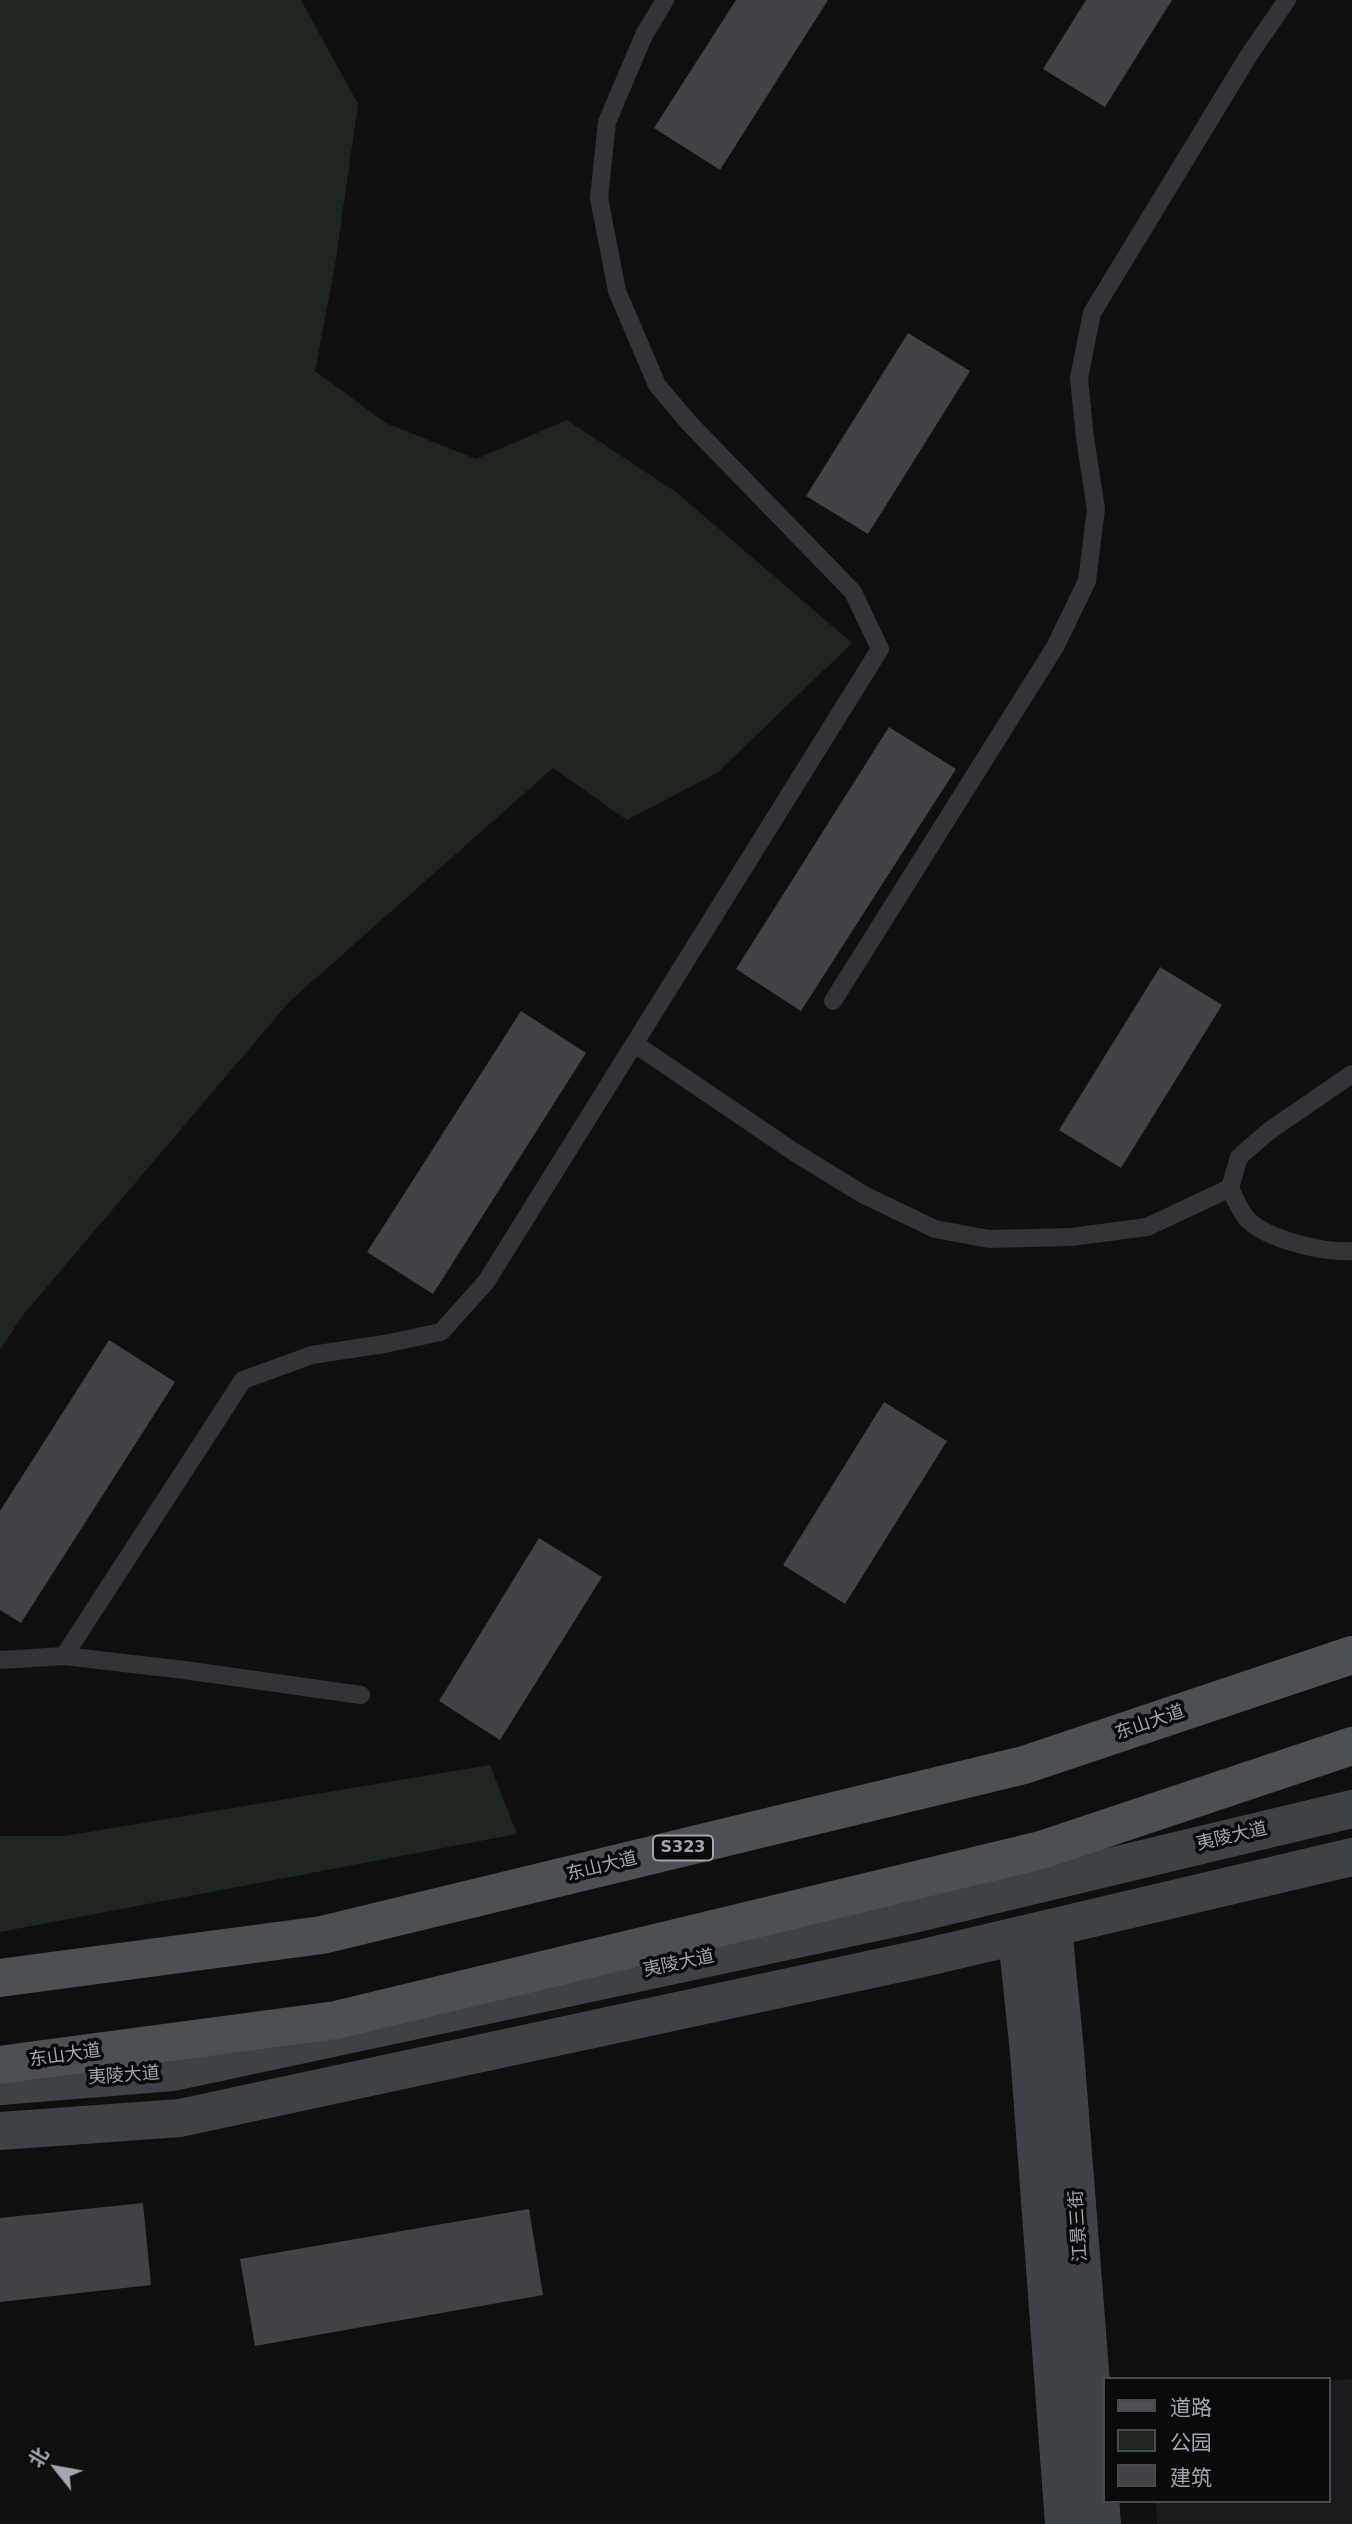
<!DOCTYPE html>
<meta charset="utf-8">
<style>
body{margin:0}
#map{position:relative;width:1352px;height:2524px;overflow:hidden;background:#0f0f10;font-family:"DejaVu Sans","Noto Sans SC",sans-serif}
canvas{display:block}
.legend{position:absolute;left:1103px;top:2377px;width:228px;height:126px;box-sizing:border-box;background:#0a0a0b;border:2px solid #46494d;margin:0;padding:9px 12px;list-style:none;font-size:21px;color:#a1a7b0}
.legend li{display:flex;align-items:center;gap:14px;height:35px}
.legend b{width:35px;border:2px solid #46494d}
.north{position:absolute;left:21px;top:2433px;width:70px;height:70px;-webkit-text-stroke:5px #0a0a0b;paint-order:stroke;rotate:301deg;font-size:19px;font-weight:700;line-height:28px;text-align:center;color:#a1a7b0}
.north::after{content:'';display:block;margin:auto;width:24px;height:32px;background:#a1a7b0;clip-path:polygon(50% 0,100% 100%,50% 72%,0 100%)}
</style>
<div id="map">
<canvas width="1352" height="2524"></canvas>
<ul class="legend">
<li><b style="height:9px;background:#4c4f54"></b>道路</li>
<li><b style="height:19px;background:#1e241e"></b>公园</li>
<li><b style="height:19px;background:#404246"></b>建筑</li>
</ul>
<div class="north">北</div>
</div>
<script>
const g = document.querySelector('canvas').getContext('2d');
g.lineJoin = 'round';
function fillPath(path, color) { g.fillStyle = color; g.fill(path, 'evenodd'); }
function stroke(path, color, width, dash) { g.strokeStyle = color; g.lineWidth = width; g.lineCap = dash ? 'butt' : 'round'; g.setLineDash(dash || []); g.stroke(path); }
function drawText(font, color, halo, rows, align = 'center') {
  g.font = font + ' "DejaVu Sans","Noto Sans SC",sans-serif'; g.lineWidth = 7; g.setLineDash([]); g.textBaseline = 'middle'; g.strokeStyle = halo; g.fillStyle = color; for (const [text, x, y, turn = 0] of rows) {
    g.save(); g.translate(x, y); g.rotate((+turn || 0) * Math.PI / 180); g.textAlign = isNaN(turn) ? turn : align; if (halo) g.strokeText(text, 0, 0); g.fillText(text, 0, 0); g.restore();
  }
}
const built = new Path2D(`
 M 1352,2379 L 1352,2524 L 1157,2524 L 1156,2501 L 1329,2501 L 1329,2380 Z`);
const green = new Path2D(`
 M 0,0 L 301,0 L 358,104 L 335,265 L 315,371 L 386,423 L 476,459 L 567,420 L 676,492 L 852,643 L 717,773 L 627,820 L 553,768 L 290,1001 L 22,1316 L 0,1350 Z
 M 490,1765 L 517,1834 L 0,1932 L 0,1836 L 65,1836 Z`);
const building = new Path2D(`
 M 736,0 L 828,0 L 720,170 L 654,128 Z
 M 1086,0 L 1172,0 L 1105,107 L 1043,69 Z
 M 908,333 L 970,371 L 868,534 L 806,496 Z
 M 889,727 L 956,769 L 801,1011 L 736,969 Z
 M 1160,967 L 1222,1005 L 1121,1168 L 1059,1130 Z
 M 521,1011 L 586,1053 L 433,1294 L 367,1252 Z
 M 109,1340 L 175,1382 L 21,1623 L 0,1610 L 0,1511 Z
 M 884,1402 L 947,1441 L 845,1604 L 783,1565 Z
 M 539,1538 L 602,1577 L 500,1740 L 439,1701 Z
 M 143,2203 L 151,2285 L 0,2302 L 0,2218 Z
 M 529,2209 L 543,2295 L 255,2346 L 240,2259 Z`);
const lane = new Path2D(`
 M 833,1001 L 1055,647 L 1087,581 L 1096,509 L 1085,438 L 1079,378 L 1092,313 L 1249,55 L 1287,0
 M 635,1044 L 794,1152 L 864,1195 L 935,1229 L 989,1239 L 1071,1237 L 1147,1227 L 1230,1188
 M 1352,1074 L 1269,1131 L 1239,1157 L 1230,1188 C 1235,1198 1241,1214 1249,1221 C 1270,1240 1324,1253 1352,1251
 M 64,1656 L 243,1380 L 312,1355 L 384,1344 L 441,1332 L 486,1282 L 880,649 L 853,592 L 690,424 L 657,385 L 617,291 L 599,198 L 607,122 L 644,35 L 665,0
 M 0,1660 L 64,1656 L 184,1670 L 361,1695`);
const secondary = new Path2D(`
 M 1053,1928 L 1065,2051 L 1102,2524
 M 1017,1937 L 1029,2052 L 1064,2524
 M 0,2086 L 173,2072 L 909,1915 L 1352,1809
 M 0,2131 L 180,2118 L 919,1959 L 1352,1857`);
const primary = new Path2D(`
 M 0,1978 L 322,1935 L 1024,1765 L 1352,1655
 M 0,2065 L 336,2020 L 1041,1850 L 1352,1746`);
const shields = [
 [683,1848,60]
];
const shieldNames = [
 ["S323",683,1848]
];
const streetNames = [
 ["东山大道",1150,1723,-19],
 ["夷陵大道",1232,1837,-13],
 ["东山大道",602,1867,-14],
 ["夷陵大道",679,1964,-12],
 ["东山大道",65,2056,-8],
 ["夷陵大道",124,2076,-4],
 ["江景三街",1079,2226,-94]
];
fillPath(built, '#1b1b1d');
fillPath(green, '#1e241e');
fillPath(building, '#404246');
stroke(lane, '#323437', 18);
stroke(secondary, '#3e4145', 38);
stroke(primary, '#4c4f54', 38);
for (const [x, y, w] of shields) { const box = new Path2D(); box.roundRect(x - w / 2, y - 12.5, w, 25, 5); g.fillStyle = '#0a0a0b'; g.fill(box); stroke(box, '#a1a7b0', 2); }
drawText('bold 16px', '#a1a7b0', null, shieldNames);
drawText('18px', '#a1a7b0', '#0a0a0b', streetNames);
</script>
